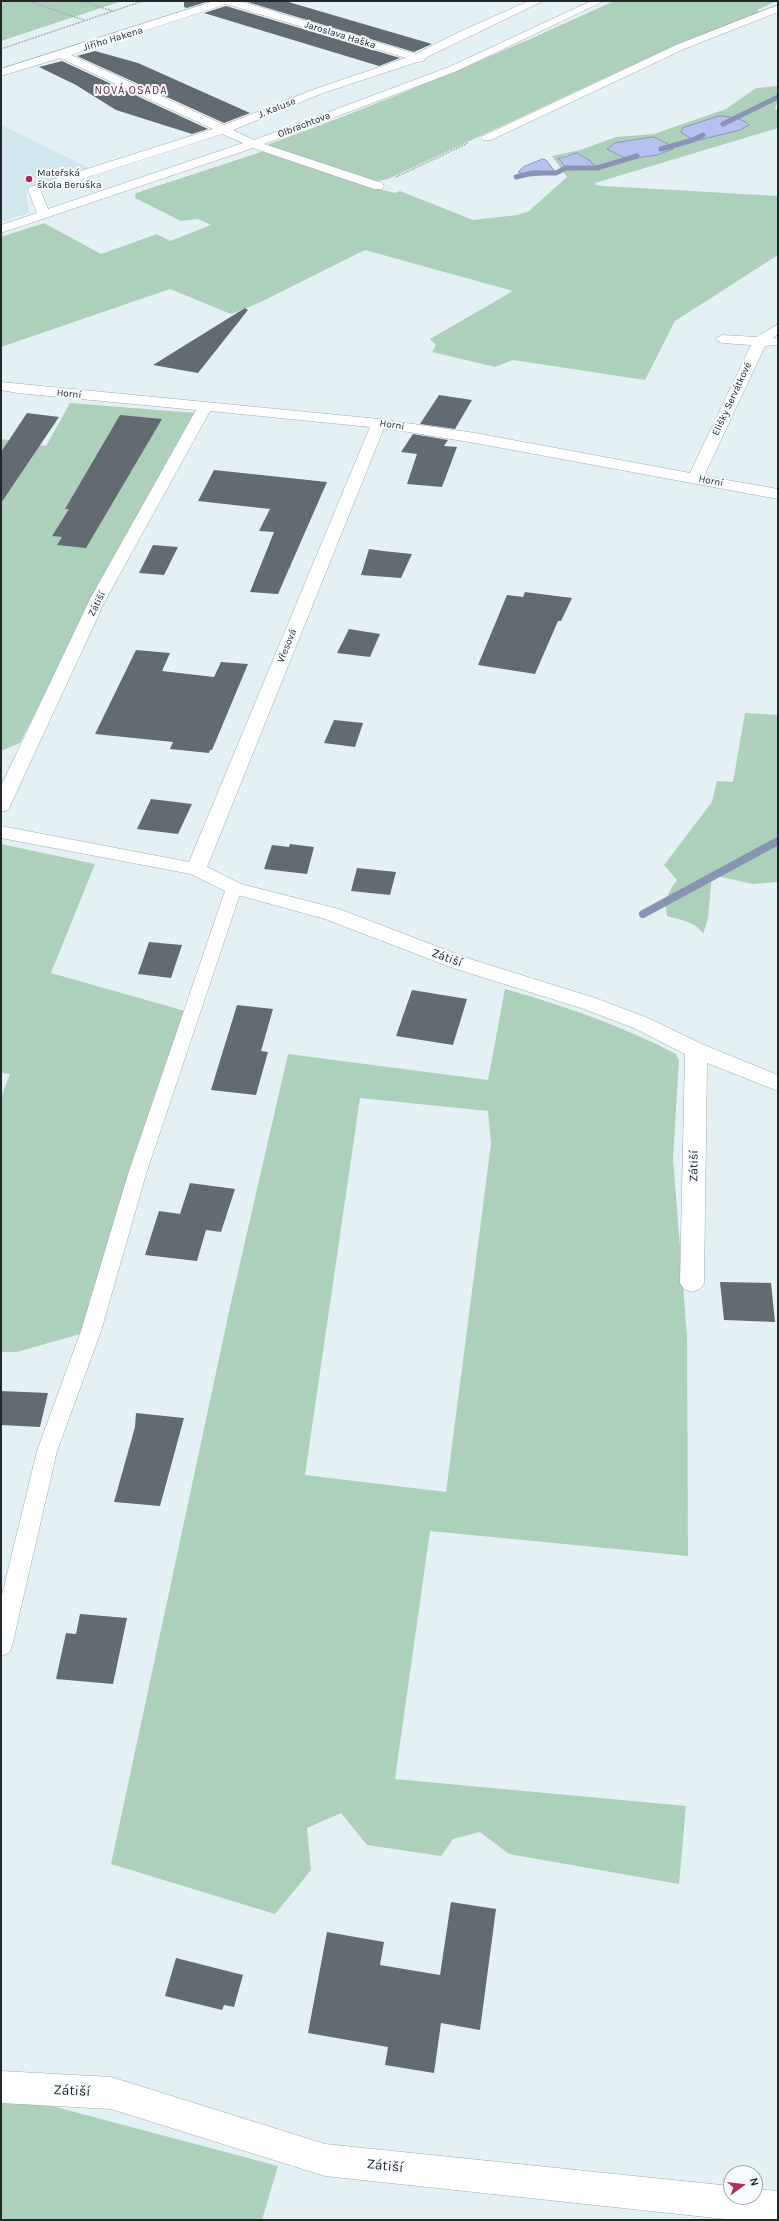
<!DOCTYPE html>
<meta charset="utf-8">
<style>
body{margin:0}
#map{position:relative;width:779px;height:2221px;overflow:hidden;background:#e3f1f5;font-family:Karla,sans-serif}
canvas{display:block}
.frame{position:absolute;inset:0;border:2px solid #222729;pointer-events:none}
.north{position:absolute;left:723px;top:2165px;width:40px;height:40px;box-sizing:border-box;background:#f7fcfe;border:1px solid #a2a7a9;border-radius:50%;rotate:75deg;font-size:11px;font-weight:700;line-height:16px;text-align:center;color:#222729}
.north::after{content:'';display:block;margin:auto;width:14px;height:18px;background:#b32865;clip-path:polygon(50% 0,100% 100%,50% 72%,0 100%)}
</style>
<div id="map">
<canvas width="779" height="2221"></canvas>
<div class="frame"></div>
<div class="north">N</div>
</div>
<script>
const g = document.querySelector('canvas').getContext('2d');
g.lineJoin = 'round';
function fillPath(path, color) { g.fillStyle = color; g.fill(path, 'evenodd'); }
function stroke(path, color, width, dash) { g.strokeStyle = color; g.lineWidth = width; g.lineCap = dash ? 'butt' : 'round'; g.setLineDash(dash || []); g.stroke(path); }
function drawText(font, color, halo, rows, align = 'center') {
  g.font = font + ' Karla,sans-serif'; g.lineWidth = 4; g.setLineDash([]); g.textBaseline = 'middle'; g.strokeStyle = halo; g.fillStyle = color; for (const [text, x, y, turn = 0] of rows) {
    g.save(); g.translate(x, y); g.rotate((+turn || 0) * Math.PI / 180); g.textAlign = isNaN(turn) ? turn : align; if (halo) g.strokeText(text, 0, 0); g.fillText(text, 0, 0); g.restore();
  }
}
const built = new Path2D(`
 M 1,125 L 89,168 L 26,190 L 29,213 L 1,222 Z`);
const green = new Path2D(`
 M 1,1 L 122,1 L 1,41 Z
 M 614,1 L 777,1 L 757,10 L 760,12 L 624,69 L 388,179 L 374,182 L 268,147 L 269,144 C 386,102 501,53 614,1 Z
 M 778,86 L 778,100 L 775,109 L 778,111 L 778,128 L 595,183 L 596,185 L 604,186 L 778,196 L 778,255 L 675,321 L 645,380 L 513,360 L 495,367 L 432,352 L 436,345 L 430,339 L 513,291 L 365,250 L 261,302 L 231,314 L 170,289 L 1,347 L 1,237 L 44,223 L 101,254 L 157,234 L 170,241 L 211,225 L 198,219 L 181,221 L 135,198 L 136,193 L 264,151 L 371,187 L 395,193 L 400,191 L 473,220 L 517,215 L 529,211 L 567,177 L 552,156 L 580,150 L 616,137 L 654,134 L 726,109 L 756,88 ZM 646,138 L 657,138 L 672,146 L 673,149 L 657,155 L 627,159 L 607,149 L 615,143 ZM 580,154 L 596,168 L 566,168 L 560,158 L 566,155 Z
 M 70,403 L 196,413 L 95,596 L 20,743 L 1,751 L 1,439 L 46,446 Z
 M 745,713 L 778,715 L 778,882 L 753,884 L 712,875 L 708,919 L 703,934 C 697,922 680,920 667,916 C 664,901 668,892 677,880 L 664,865 L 712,802 L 717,781 L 733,782 Z
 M 1,844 L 95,864 L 51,973 L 185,1011 L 80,1334 L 17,1352 L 1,1352 L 1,1097 L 10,1074 L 1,1073 Z
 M 505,989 C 565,1006 620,1025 676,1054 L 679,1060 L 673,1158 L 687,1336 L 688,1556 L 430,1531 L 395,1779 L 686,1806 L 679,1884 L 509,1854 L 480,1832 L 453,1839 L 441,1856 L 367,1845 L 341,1813 L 307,1828 L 311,1870 L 275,1914 L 111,1864 L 230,1307 L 288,1054 L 488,1080 ZM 360,1098 L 488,1111 L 491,1144 L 446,1492 L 305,1475 Z
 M 1,2102 L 52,2106 L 278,2166 L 262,2220 L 1,2220 Z`);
const water = new Path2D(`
 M 719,116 C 727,116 743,118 749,125 L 740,130 L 699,140 L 693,140 L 681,132 L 683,128 Z
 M 654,137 L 672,146 L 673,149 L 657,155 L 627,159 L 607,149 L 615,143 Z
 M 577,153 L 589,160 L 597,168 L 571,170 L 566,168 L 559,159 Z
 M 543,159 L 546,160 L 556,173 L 531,176 L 518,172 L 523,167 Z`);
const streamFar1 = new Path2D(`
 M 723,124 L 778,97
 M 661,149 L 693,140 L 703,135
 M 516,177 L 533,173 L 556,173 L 566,168 L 597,168 L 637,156`);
const stream = new Path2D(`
 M 643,914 L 778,841`);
const building = new Path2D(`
 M 184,1 L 209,1 L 187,8 L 184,7 Z
 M 244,1 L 285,1 L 432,44 L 414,52 Z
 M 226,6 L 400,58 L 379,66 L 204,13 Z
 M 95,51 L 138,63 L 250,113 L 224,123 L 77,56 Z
 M 62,61 L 208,129 L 192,134 L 116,110 L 76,85 L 39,67 Z
 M 245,308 L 248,310 L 198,373 L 153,365 Z
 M 439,395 L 472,400 L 455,429 L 420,424 Z
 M 27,413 L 59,417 L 1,503 L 1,452 Z
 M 120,415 L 162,419 L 86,548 L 57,545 L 62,537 L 52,536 L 69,509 L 65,509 Z
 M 413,434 L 448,440 L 444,446 L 457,447 L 442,487 L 407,484 L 417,454 L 401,452 Z
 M 214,470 L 327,482 L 278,594 L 250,592 L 274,532 L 259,531 L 270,509 L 198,501 Z
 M 153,545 L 178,547 L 164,575 L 139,573 Z
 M 369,549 L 383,551 L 412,554 L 401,578 L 361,575 Z
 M 525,592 L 572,598 L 561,621 L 558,621 L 535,674 L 478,665 L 507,595 L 523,597 Z
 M 349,629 L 380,634 L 370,657 L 337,653 Z
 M 136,650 L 170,653 L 162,671 L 214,677 L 221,662 L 248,664 L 212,750 L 210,750 L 209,753 L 170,749 L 173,742 L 95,734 Z
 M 334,720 L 363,723 L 355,747 L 324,743 Z
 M 151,799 L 192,804 L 178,834 L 137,829 Z
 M 290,844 L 314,847 L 307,874 L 264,869 L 272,845 L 289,847 Z
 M 357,868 L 396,872 L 390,895 L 351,891 Z
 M 149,942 L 182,945 L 171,978 L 138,974 Z
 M 412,990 L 467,999 L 453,1045 L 396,1036 Z
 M 237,1005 L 273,1009 L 261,1051 L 268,1052 L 256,1095 L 211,1090 Z
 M 190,1183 L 235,1189 L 221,1232 L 206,1230 L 197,1261 L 145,1255 L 159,1211 L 180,1214 Z
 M 720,1282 L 771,1283 L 775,1322 L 724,1320 Z
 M 1,1391 L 48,1393 L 40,1427 L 1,1425 Z
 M 136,1413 L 184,1418 L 160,1506 L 114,1502 L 135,1427 Z
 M 80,1614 L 127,1618 L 113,1684 L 56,1679 L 66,1633 L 76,1634 Z
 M 451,1902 L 496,1909 L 480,2030 L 441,2023 L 434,2073 L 385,2065 L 388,2047 L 308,2033 L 327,1932 L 384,1942 L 380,1965 L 440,1975 Z
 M 176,1958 L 243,1975 L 234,2007 L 224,2005 L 222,2010 L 165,1996 Z`);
const path = new Path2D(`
 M 28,1 L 84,20
 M 82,1 L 112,11
 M 1,49 L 143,1
 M 396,177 L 468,143`);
const lane = new Path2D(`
 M 234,883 L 240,884 L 242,888 L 146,1174 L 101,1331 L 57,1451 L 12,1646 L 9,1653 L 1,1656 L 1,1599 L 37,1451 L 81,1331 L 128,1174 L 226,888 L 228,884 Z`);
const street = new Path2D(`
 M 214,1 L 239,1 L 416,54 L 459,32 L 529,1 L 543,1 L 425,58 L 424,61 L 417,62 L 323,93 L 233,130 L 254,140 L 449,67 L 591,1 L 604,1 L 457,71 L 264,144 L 382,183 L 384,186 L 382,189 L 374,189 L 253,148 L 1,233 L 1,225 L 37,213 L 28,190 L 30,187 L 213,129 L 60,58 L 1,76 L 1,69 ZM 226,4 L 406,58 L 315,89 L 224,125 L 71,55 ZM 222,134 L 243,143 L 48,209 L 41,192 Z
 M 778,5 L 778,12 L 684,49 L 491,140 L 483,140 L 481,137 L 676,45 Z
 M 778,324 L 778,334 L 773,338 L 778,339 L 778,345 L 765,346 L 704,476 L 778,489 L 778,499 L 475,443 L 384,428 L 207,867 L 241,884 L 339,909 L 467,958 L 595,998 L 648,1018 L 704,1045 L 778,1075 L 778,1091 L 707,1063 L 704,1283 L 700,1289 L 692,1292 L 684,1289 L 680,1283 L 685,1054 L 634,1028 L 581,1008 L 453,968 L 325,919 L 227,892 L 191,874 L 1,838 L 1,826 L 189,862 L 370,427 L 210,411 L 106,599 L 10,806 L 8,810 L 1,812 L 1,786 L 90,599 L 196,410 L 18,393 L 1,390 L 1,382 L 379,419 L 475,433 L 690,473 L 751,345 L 722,343 L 715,339 L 722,335 L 757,337 Z
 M 1,2071 L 111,2077 L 325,2144 L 731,2186 L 731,2197 L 755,2197 L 755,2189 L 778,2191 L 778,2220 L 734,2220 L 325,2176 L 111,2109 L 1,2103 Z`);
const markers = [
 [29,179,4,"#b32865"]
];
const farStreetnames = [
 ["Jaroslava Haška",340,35,17],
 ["Jiřího Hakena",113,39,-17],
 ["J. Kaluse",277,108,-22],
 ["Olbrachtova",304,125,-21],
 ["Horní",69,394,5],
 ["Elišky Servátkové",732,399,-65],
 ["Horní",392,425,8],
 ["Horní",711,481,11],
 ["Zátiší",97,604,-63],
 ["Vřesová",287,646,-68]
];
const farPoinames = [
 ["Mateřská",37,173],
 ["škola Beruška",37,185]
];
const farNeighbourhoodnames = [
 ["NOVÁ OSADA",131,91]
];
const streetNames = [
 ["Zátiší",447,958,20],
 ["Zátiší",694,1166,-89]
];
const nearStreetnames = [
 ["Zátiší",72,2091,3],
 ["Zátiší",385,2166,6]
];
fillPath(built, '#cfe6ec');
fillPath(green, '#add0bb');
fillPath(water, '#b5c1ef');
stroke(water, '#8993b4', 1);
stroke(streamFar1, '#8993b4', 5);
stroke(stream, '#8993b4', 8);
fillPath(building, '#626b72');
stroke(lane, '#9eabaf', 1);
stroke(street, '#9eabaf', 1);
stroke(path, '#a7b2b5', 1.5, [2, 1]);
fillPath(lane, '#fff');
fillPath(street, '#fff');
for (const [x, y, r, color] of markers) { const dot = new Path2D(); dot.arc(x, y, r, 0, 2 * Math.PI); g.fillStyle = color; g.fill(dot); stroke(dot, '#f7fcfe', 1.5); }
drawText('10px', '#222729', '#f7fcfe', farStreetnames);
drawText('10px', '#222729', '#f7fcfe', farPoinames, 'left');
g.letterSpacing = '1px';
drawText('11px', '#6a2640', '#f7fcfe', farNeighbourhoodnames);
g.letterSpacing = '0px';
drawText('12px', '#222729', '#f7fcfe', streetNames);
drawText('14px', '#222729', '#f7fcfe', nearStreetnames);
</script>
